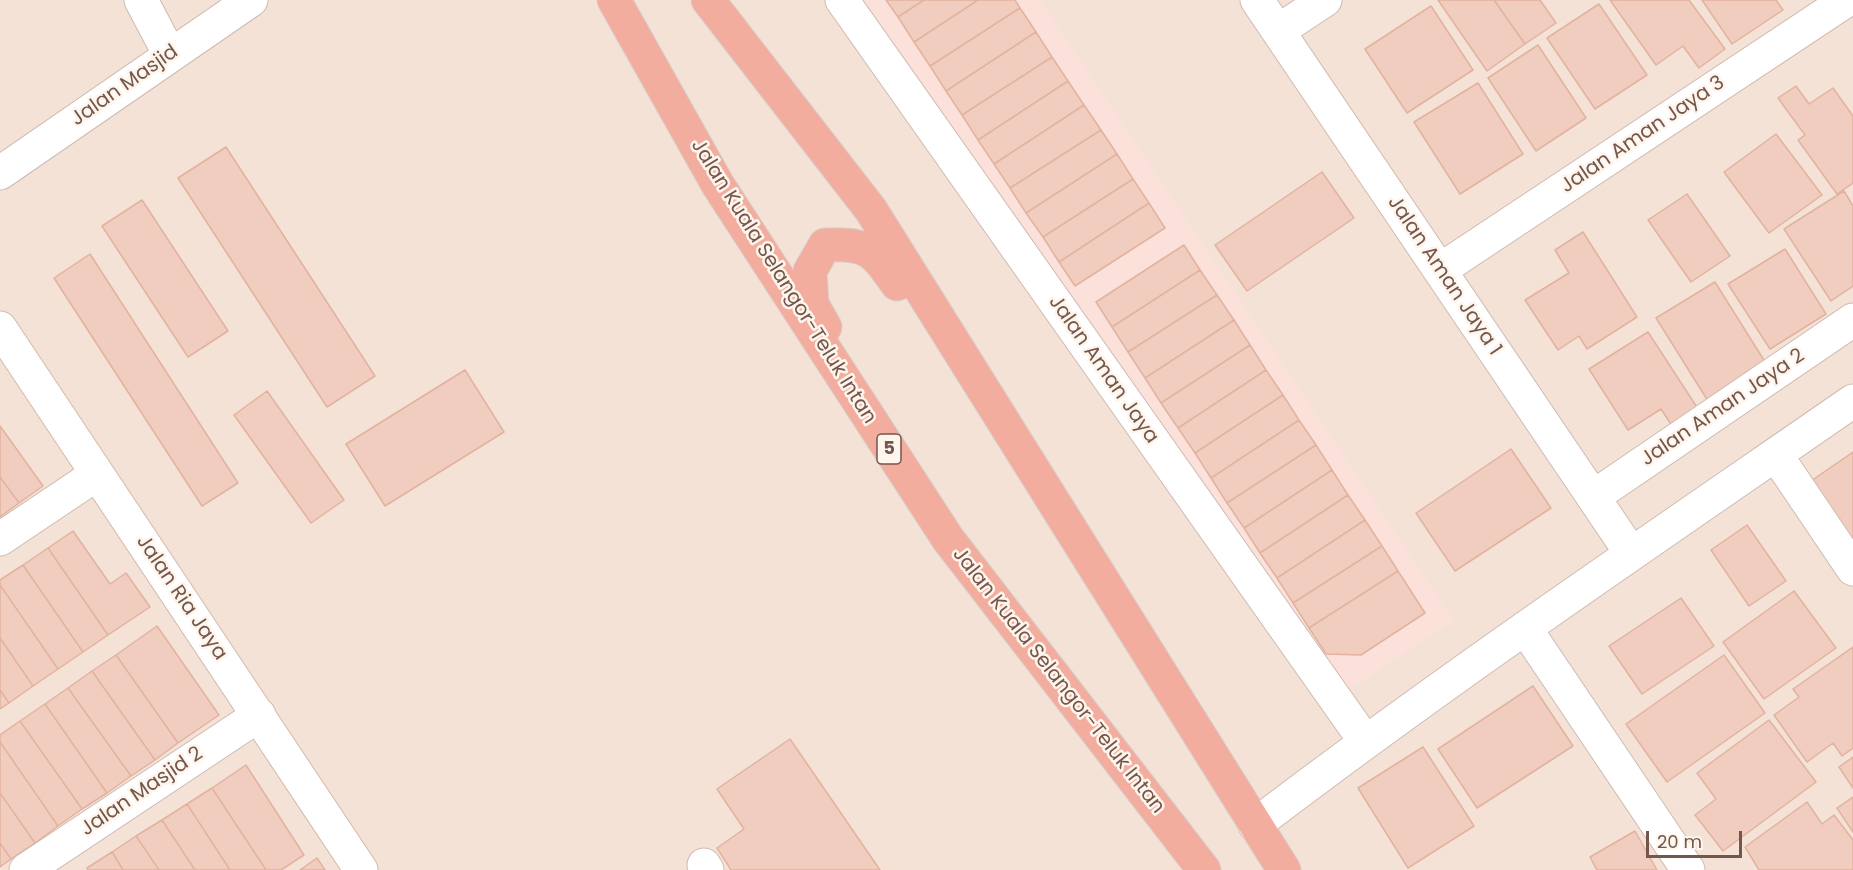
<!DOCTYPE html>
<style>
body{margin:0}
#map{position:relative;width:1853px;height:870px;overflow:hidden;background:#fcf1e6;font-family:Poppins,sans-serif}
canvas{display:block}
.scale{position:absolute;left:1646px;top:831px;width:96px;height:27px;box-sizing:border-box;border:3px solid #74564c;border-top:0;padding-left:8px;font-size:18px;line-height:21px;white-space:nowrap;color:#74564c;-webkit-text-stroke:4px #fef5ec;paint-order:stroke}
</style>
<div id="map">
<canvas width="1853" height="870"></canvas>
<div class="scale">20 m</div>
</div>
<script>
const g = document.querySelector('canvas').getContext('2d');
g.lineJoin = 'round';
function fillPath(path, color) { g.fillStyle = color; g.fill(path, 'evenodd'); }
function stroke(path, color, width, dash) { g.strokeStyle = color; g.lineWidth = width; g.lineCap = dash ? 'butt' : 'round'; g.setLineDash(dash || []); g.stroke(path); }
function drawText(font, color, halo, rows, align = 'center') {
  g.font = font + ' Poppins,sans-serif'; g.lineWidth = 5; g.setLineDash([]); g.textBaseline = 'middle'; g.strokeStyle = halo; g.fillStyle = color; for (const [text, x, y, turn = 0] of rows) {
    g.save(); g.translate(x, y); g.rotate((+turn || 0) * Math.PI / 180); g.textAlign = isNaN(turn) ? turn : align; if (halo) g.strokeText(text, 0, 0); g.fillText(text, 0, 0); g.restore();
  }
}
const residential = new Path2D(`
 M 0,0 L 1853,0 L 1853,870 L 0,870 Z`);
const commercial = new Path2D(`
 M 856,0 L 1040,0 L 1454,621 L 1344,693 Z`);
const building = new Path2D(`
 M 886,0 L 924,0 L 898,17 Z
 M 924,0 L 978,0 L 914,42 L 898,17 Z
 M 978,0 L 1015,0 L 1020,8 L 930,66 L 914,42 Z
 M 1438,0 L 1494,0 L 1525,44 L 1487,71 Z
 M 1494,0 L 1540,0 L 1556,23 L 1525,44 Z
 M 1610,0 L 1689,0 L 1725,49 L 1699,68 L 1683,46 L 1656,65 Z
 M 1702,0 L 1776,0 L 1783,10 L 1732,44 Z
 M 1599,4 L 1647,75 L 1595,109 L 1547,38 Z
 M 1431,6 L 1473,70 L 1407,113 L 1365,49 Z
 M 1020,8 L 1036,32 L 946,91 L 930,66 Z
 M 1036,32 L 1052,57 L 962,115 L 946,91 Z
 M 1538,45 L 1586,118 L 1536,151 L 1488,78 Z
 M 1052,57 L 1068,81 L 978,140 L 962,115 Z
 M 1068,81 L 1084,105 L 994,164 L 978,140 Z
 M 1478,83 L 1523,154 L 1460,194 L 1414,122 Z
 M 1796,86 L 1809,104 L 1833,88 L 1853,116 L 1853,183 L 1837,194 L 1798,140 L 1805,135 L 1778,98 Z
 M 1084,105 L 1101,130 L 1010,188 L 994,164 Z
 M 1101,130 L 1117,154 L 1026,213 L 1010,188 Z
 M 1776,134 L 1822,195 L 1769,233 L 1724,172 Z
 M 226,147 L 375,376 L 327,407 L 178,178 Z
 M 1117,154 L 1133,179 L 1043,237 L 1026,213 Z
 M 1322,172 L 1354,218 L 1247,291 L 1215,245 Z
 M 1133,179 L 1149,203 L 1059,262 L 1043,237 Z
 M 1844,191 L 1853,206 L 1853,286 L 1831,301 L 1784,229 Z
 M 1687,194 L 1730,256 L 1691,282 L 1648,220 Z
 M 142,200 L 228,331 L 188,357 L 102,226 Z
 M 1149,203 L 1165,228 L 1075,286 L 1059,262 Z
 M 1583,232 L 1637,317 L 1587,349 L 1579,336 L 1558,350 L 1525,300 L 1569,273 L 1555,250 Z
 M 1184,245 L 1200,270 L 1112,327 L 1096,302 Z
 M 1785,249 L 1826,314 L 1770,349 L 1728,284 Z
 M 90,254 L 238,483 L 202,506 L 54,278 Z
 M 1200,270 L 1217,295 L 1128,352 L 1112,327 Z
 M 1715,282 L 1772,373 L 1713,409 L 1656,318 Z
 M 1217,295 L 1234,320 L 1145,378 L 1128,352 Z
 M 1234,320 L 1250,345 L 1161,403 L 1145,378 Z
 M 1648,332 L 1702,415 L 1676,432 L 1661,409 L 1628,430 L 1589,369 Z
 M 1250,345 L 1266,370 L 1178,428 L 1161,403 Z
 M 465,370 L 504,432 L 385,506 L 346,444 Z
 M 1266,370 L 1283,395 L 1195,453 L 1178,428 Z
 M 267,391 L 344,500 L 311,523 L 234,415 Z
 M 1283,395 L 1299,420 L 1211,478 L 1195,453 Z
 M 1299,420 L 1316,445 L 1227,503 L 1211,478 Z
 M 0,426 L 43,486 L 19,503 L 0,477 Z
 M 1316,445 L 1332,470 L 1244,528 L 1227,503 Z
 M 1511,449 L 1551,508 L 1455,571 L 1416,513 Z
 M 1853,452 L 1853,540 L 1811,481 Z
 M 1332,470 L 1348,495 L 1260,553 L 1244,528 Z
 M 0,477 L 19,503 L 0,517 Z
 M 1348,495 L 1365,520 L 1277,578 L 1260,553 Z
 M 1365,520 L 1382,546 L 1293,603 L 1277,578 Z
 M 1747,525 L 1786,581 L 1749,606 L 1711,550 Z
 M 73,531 L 110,584 L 126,573 L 150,607 L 108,635 L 48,548 Z
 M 1382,546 L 1398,571 L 1309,628 L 1293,603 Z
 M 48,548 L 108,635 L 83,652 L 23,565 Z
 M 23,565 L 83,652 L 58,669 L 0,585 L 0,580 Z
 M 1398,571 L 1425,613 L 1361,655 L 1326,654 L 1309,628 Z
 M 0,585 L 58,669 L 33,686 L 0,638 Z
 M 1794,591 L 1836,648 L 1764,699 L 1723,642 Z
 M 1681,598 L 1714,646 L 1642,694 L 1609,646 Z
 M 157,626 L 219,715 L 178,743 L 116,655 Z
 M 0,638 L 33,686 L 9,703 L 0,690 Z
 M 1853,647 L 1853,748 L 1842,756 L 1833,743 L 1807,762 L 1774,715 L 1799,697 L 1793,689 Z
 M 116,655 L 178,743 L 155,760 L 92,671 Z
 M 1724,655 L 1765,713 L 1667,782 L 1626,724 Z
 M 92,671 L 155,760 L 131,776 L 68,688 Z
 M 1533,686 L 1573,746 L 1477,808 L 1438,749 Z
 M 68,688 L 131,776 L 107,793 L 45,704 Z
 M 0,690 L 9,703 L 0,709 Z
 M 45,704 L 107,793 L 82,809 L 20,721 Z
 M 1769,720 L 1816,782 L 1723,851 L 1695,815 L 1716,799 L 1697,773 Z
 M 20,721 L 82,809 L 58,826 L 0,742 L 0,735 Z
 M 790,739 L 880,870 L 731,870 L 717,848 L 744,829 L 717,789 Z
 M 0,742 L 58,826 L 35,843 L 0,793 Z
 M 1423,747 L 1474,826 L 1408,868 L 1358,788 Z
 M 1853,757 L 1853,788 L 1839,767 Z
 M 246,765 L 304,855 L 281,870 L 266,870 L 212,788 Z
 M 212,788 L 266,870 L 230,870 L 187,804 Z
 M 0,793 L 35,843 L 11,859 L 0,843 Z
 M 1853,797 L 1853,832 L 1837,808 Z
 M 1807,802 L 1822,824 L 1834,815 L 1853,840 L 1853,870 L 1759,870 L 1745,847 Z
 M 187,804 L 230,870 L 195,870 L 162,820 Z
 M 162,820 L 195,870 L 159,870 L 136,836 Z
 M 1635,831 L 1657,870 L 1597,870 L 1590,857 Z
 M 136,836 L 159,870 L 123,870 L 112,852 Z
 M 0,843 L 11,859 L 0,867 Z
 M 112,852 L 123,870 L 88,870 L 87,868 Z
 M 317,858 L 325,870 L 300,870 Z`);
const minor = new Path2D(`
 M 141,0 L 170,55
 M 842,0 L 1365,741
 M 1257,0 L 1631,553
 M 1278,31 L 1325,0
 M 0,173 L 251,0
 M 1440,270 L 1847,0
 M 0,328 L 361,870
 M 1776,455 L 1853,569
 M 1593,497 L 1853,320
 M 0,539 L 97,474
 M 1525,628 L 1688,870
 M 1255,825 C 1449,677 1652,540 1853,401
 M 704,865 L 707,870
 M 26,870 L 259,715`);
const highway = new Path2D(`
 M 614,0 L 718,185 L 948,539 L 1204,870
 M 708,0 L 871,210 L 1284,870
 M 825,327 L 812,304 L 810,271 L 825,245 C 868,243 873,250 897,284`);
const shields = [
 [889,449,24]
];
const shieldNames = [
 ["5",889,449]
];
const streetNames = [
 ["Jalan Masjid",125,86,-35],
 ["Jalan Aman Jaya 3",1643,135,-34],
 ["Jalan Aman Jaya 1",1444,276,56],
 ["Jalan Kuala Selangor-Teluk Intan",783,282,58],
 ["Jalan Aman Jaya",1103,370,55],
 ["Jalan Aman Jaya 2",1723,408,-34],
 ["Jalan Ria Jaya",181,598,56],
 ["Jalan Kuala Selangor-Teluk Intan",1058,681,52],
 ["Jalan Masjid 2",142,792,-34]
];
fillPath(residential, '#f3e2d5');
fillPath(commercial, '#fbe1da');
fillPath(building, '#f0cdbe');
stroke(building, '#e2b29f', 1.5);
stroke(minor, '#cfbab0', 35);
stroke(highway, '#d8d0cd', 35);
stroke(minor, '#fff', 33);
stroke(highway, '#f3ad9f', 33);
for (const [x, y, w] of shields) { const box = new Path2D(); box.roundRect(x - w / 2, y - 15, w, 30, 4.5); g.fillStyle = '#fef5ec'; g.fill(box); stroke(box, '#74564c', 1.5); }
drawText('bold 18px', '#74564c', null, shieldNames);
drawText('20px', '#74564c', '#fef5ec', streetNames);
</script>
